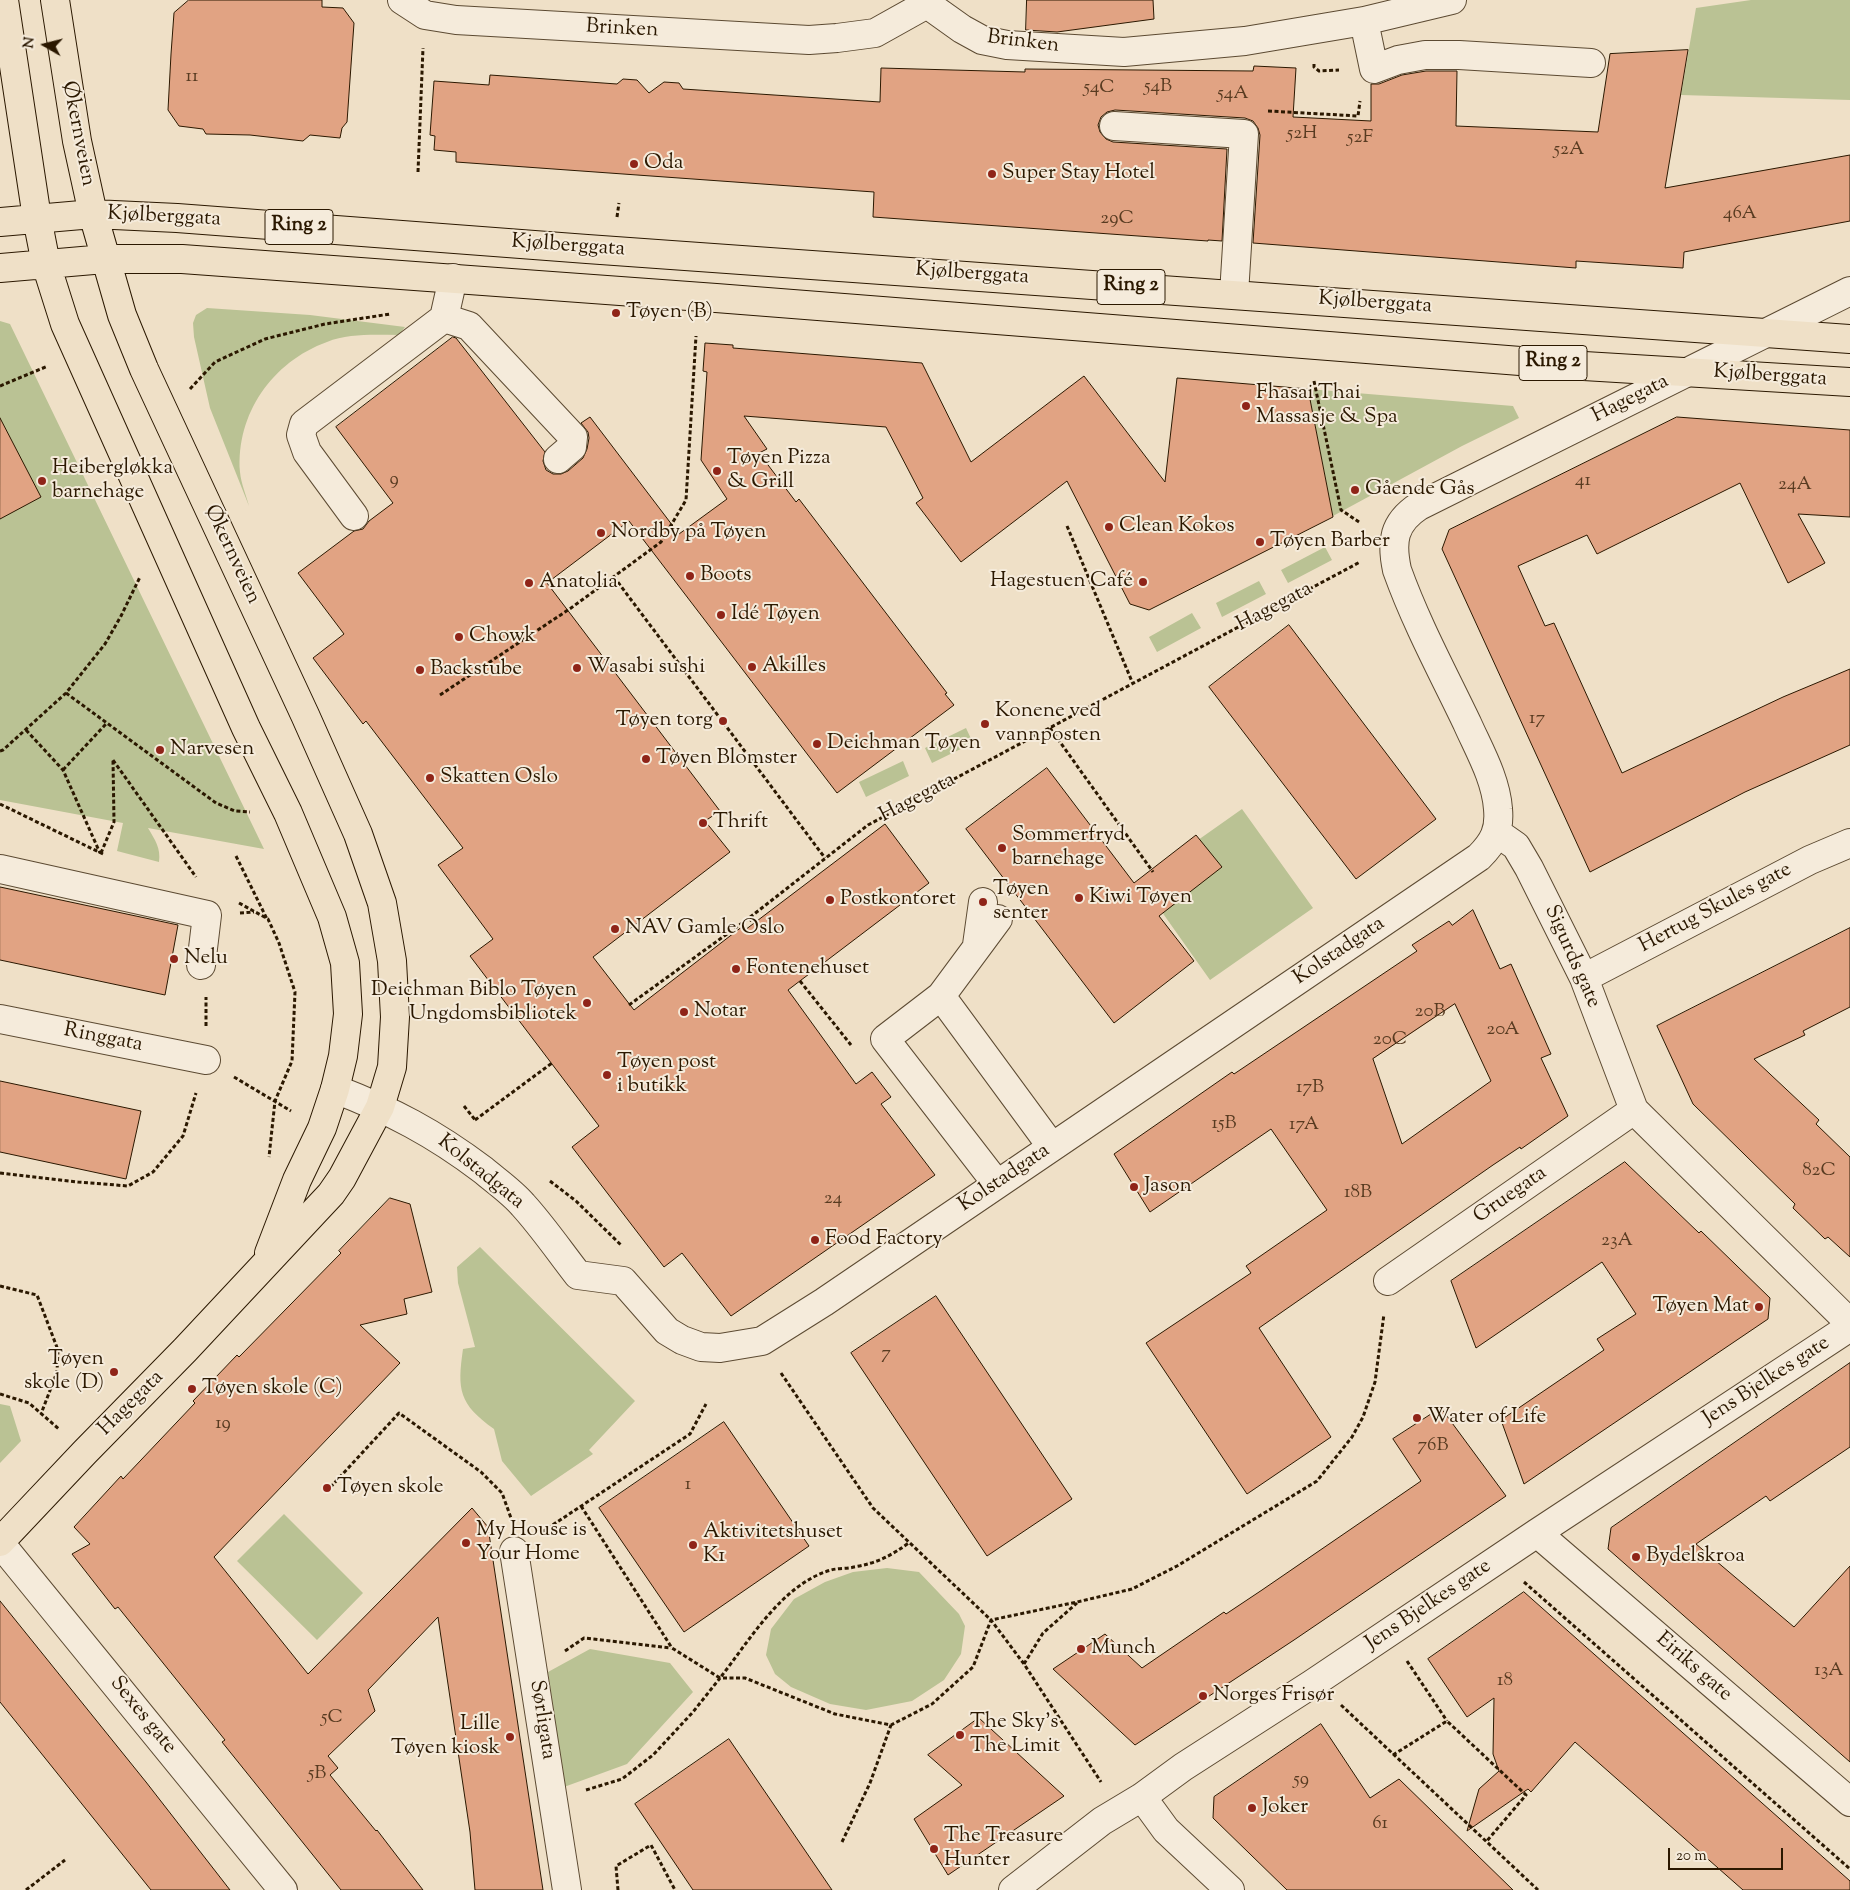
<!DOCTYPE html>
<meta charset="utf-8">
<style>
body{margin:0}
#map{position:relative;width:1850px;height:1890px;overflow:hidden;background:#efe0c7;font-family:"Sorts Mill Goudy",serif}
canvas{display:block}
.north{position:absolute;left:20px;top:20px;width:50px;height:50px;-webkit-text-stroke:4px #f5ebdb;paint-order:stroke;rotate:278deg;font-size:14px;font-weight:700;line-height:20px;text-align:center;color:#2b1800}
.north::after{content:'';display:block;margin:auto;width:18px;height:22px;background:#2b1800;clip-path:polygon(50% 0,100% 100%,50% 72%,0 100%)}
.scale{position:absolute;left:1668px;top:1848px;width:115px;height:22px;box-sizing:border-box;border:2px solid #2b1800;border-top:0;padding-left:6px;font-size:15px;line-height:18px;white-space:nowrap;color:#2b1800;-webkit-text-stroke:4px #f5ebdb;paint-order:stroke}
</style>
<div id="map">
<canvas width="1850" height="1890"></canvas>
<div class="north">N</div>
<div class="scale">20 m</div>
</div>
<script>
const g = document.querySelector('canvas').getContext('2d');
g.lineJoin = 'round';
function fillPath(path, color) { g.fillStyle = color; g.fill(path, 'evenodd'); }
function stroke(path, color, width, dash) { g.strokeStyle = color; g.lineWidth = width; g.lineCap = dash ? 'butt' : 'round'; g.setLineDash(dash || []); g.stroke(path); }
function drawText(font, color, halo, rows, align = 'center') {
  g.font = font + ' "Sorts Mill Goudy",serif'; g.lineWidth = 4; g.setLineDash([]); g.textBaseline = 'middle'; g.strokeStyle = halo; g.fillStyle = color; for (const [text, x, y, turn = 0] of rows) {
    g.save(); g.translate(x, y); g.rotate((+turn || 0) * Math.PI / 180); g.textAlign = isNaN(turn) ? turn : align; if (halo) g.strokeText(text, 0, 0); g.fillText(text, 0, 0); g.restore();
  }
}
const green = new Path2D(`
 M 1751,0 L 1850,0 L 1850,100 L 1681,95 L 1696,8 Z
 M 207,308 L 310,315 L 405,327 L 399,335 C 375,335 349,333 327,342 C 272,362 236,414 240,472 C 241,483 246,495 249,506 L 210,408 L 194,337 L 193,323 L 196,315 Z
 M 0,321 L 10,324 L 264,849 L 148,828 C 155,840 161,848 159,862 L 117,851 L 123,823 L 0,800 Z
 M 1308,389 L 1513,406 L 1519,418 L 1462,446 L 1333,516 Z
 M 1325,547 L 1332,560 L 1288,583 L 1281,570 Z
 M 1259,581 L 1266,594 L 1222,617 L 1216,603 Z
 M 1192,613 L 1201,628 L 1157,652 L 1149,637 Z
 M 966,728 L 973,743 L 932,763 L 925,748 Z
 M 903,761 L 909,776 L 866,797 L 859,782 Z
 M 1242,809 L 1313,908 L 1210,980 L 1140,881 Z
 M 480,1247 L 635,1401 L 589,1450 L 593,1454 L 531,1496 L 502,1461 L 494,1429 C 459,1404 457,1390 463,1349 L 475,1347 L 458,1283 L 457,1267 Z
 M 0,1404 L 10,1406 L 21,1441 L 0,1463 Z
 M 284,1514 L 363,1593 L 317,1640 L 237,1561 Z
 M 887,1568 L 919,1572 L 959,1614 L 965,1626 L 961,1654 L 944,1680 L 912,1701 L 866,1710 L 830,1704 L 791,1687 L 775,1674 L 766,1655 L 771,1629 L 794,1599 L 825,1582 L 853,1572 Z
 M 590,1649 L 670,1663 L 693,1692 L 627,1764 L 564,1787 L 548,1672 Z`);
const building = new Path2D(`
 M 189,0 L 322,0 L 322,7 L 343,8 L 354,23 L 347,122 L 342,128 L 340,138 L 310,135 L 303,141 L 250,135 L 206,134 L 203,129 L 179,126 L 168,110 L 171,54 L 174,13 Z
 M 1027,0 L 1153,0 L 1154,19 L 1057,32 L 1026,30 Z
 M 1688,50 L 1665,188 L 1850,155 L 1850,221 L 1684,252 L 1683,268 L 1576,261 L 1576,268 L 1253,243 L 1260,135 L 1258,128 L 1253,121 L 1245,118 L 1115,110 L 1107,112 L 1101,117 L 1098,125 L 1100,132 L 1106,139 L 1113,142 L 1227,149 L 1222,241 L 1208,240 L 1208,241 L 873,217 L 874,192 L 456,162 L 456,152 L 434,150 L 435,136 L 430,135 L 434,81 L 489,85 L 490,75 L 617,84 L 623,79 L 637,80 L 649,93 L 664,82 L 679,83 L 683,89 L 880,102 L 881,68 L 1025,72 L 1025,69 L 1253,71 L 1254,66 L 1296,68 L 1293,117 L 1371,121 L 1371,84 L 1379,84 L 1402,75 L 1426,71 L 1457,71 L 1456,126 L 1598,132 L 1610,54 Z
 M 453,337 L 456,338 L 545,452 L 543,461 L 546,470 L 553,474 L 561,474 L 568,471 L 583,458 L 587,449 L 589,438 L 588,432 L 581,423 L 590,417 L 679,534 L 727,499 L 701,460 L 707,372 L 703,371 L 705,343 L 733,345 L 733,348 L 922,363 L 971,462 L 1084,376 L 1165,482 L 1177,378 L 1308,389 L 1333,517 L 1149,610 L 1130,604 L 1067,481 L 961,562 L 916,503 L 923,498 L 886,427 L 744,416 L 767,449 L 759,453 L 796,502 L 799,499 L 947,693 L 945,694 L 954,705 L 837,793 L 629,521 L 547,583 L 720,811 L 705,821 L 730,852 L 593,957 L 634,1010 L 743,926 L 745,930 L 885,824 L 929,883 L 788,990 L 856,1084 L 872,1072 L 891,1097 L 881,1104 L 935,1175 L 731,1316 L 682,1253 L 664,1267 L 572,1147 L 599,1126 L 470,956 L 493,939 L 438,865 L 463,848 L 366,721 L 363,724 L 313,658 L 344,634 L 298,573 L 354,531 L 363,529 L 369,521 L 393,503 L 336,427 Z
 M 1677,417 L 1850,430 L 1850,517 L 1798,514 L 1825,563 L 1788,583 L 1740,483 L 1597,554 L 1587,535 L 1518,566 L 1545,626 L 1554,623 L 1622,773 L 1783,697 L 1850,669 L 1850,745 L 1745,792 L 1590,872 L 1442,549 L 1449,530 Z
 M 0,418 L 41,497 L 0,519 Z
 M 1289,625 L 1436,819 L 1356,879 L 1209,687 Z
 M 1047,768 L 1134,883 L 1196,835 L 1222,867 L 1159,916 L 1194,961 L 1114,1023 L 966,829 Z
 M 0,887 L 178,925 L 165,995 L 0,960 Z
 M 1473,910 L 1500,969 L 1511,964 L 1551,1054 L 1541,1058 L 1568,1116 L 1521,1149 L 1520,1147 L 1493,1165 L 1259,1328 L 1331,1437 L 1247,1494 L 1146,1343 L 1251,1273 L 1246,1266 L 1327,1210 L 1271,1129 L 1150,1212 L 1114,1154 L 1232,1072 L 1234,1074 L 1417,951 L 1412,945 L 1449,921 L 1452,925 ZM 1455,1004 L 1491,1081 L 1402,1144 L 1373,1059 Z
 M 1850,928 L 1850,1007 L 1803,1031 L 1805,1035 L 1754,1059 L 1819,1120 L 1816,1124 L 1850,1157 L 1850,1257 L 1828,1237 L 1825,1239 L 1793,1208 L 1795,1204 L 1693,1104 L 1657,1026 Z
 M 0,1081 L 141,1111 L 126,1179 L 0,1152 Z
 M 1625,1162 L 1699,1233 L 1701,1231 L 1770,1298 L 1768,1319 L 1524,1484 L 1501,1420 L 1604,1350 L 1597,1339 L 1636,1314 L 1602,1262 L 1476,1348 L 1451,1281 Z
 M 390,1198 L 410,1204 L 432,1292 L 404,1299 L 407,1314 L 360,1325 L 400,1363 L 214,1557 L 308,1674 L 472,1508 L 488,1527 L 543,1890 L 475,1890 L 470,1832 L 438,1617 L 368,1690 L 375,1711 L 328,1756 L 338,1768 L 330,1775 L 376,1831 L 377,1830 L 423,1890 L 341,1890 L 222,1742 L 225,1740 L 118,1607 L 115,1609 L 72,1554 L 90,1544 L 74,1527 L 121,1476 L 123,1479 L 195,1403 L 193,1401 L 237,1355 L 239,1357 L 341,1253 L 339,1251 Z
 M 936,1296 L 1072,1499 L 987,1556 L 851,1353 Z
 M 1850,1363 L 1850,1447 L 1770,1501 L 1766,1496 L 1696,1544 L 1794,1627 L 1850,1566 L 1850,1762 L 1608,1549 L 1611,1528 Z
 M 1441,1408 L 1506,1496 L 1294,1640 L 1135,1745 L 1053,1669 L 1105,1634 L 1142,1668 L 1224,1612 L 1226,1614 L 1262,1590 L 1421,1481 L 1393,1439 Z
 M 724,1422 L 809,1546 L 684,1632 L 599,1508 Z
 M 1524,1592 L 1850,1881 L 1850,1890 L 1743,1890 L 1575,1742 L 1531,1792 L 1528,1789 L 1467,1831 L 1479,1789 L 1499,1771 L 1493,1754 L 1494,1698 L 1467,1717 L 1428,1659 Z
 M 0,1601 L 146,1782 L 230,1890 L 151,1890 L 0,1702 Z
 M 979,1718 L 1064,1796 L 948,1875 L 914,1819 L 962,1785 L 928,1755 Z
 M 1321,1724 L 1370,1798 L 1399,1779 L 1513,1890 L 1287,1890 L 1213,1818 L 1214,1797 Z
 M 729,1739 L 832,1890 L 693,1890 L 635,1804 Z`);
const path = new Path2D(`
 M 1314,64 L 1314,67 L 1319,71 L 1339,70
 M 1268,111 L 1358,116 L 1360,101
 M 418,172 L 423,48
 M 617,217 L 619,203
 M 1314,381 L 1341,510 L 1359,522
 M 0,386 L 48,366
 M 190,389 L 215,362 L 265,339 L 325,324 L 390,314
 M 1067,526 L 1133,684
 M 614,577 L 825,858
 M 66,693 L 216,803 L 235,811 L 250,812
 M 440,695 L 571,608 L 661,542 L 686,500 L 696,336
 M 1050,728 L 1153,872
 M 26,730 L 63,770 L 100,853
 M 0,751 L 3,750 L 66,693 L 105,644 L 121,616 L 140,577
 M 113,760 L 196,877
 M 63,770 L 106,724
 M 0,804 L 103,854
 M 101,853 L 114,822 L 113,760
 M 236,856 L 267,919
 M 239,903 L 268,919 L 279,943 L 295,992 L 292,1061 L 275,1101 L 269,1157
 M 240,913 L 254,912
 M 749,918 L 753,923
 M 800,981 L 851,1045
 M 629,1005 L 749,918 L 868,825 L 1360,562
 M 206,1026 L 206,997
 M 234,1077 L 291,1111
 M 464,1106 L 476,1121
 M 475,1120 L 552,1063
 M 0,1173 L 78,1182 L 128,1186 L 153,1172 L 183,1136 L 196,1093
 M 550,1181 L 576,1201 L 622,1246
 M 0,1286 L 37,1295 L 58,1350 L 57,1372 L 41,1414
 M 781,1373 L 873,1508 L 991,1620 L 1024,1664 L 1101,1782
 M 0,1394 L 29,1403 L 60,1430
 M 326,1492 L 399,1413 L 481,1472 L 502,1493 L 511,1518
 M 581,1506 L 672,1648 L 720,1678 C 750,1640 782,1584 831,1570 C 838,1568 847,1569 854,1567 C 877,1563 891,1556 910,1542
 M 542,1532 L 690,1434 L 706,1404
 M 1524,1582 L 1850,1869
 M 565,1651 L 584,1638 L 671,1648
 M 1407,1661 L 1447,1721
 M 1024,1664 L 1043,1633 L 1077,1603
 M 1341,1705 L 1538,1890
 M 1393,1755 L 1447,1721 L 1526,1795 L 1486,1842
 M 586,1790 L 622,1779 L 653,1755 L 693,1712 L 720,1678 L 745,1678 L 835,1714 L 891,1725 L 932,1704 L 973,1667 L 991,1620 L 1077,1602 L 1132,1589 L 1177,1566 L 1317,1481 L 1352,1437 L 1363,1417 L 1375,1382 L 1384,1314
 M 842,1842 L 870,1783 L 891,1725
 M 26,1890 L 65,1860
 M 618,1890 L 616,1866 L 651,1845 L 675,1890`);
const minor = new Path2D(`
 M 402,0 L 425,15 L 456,20 L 809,40 L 837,38 L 875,33 L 927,4 L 962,29 L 982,40 L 1007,45 L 1124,52 L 1245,41 L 1364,21 L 1452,0
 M 1364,21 L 1374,69 L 1398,60 L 1425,55 L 1459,55 L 1591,63
 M 1114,126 L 1244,134 L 1234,294
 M 444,318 L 469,326 L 573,437 L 572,447 L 558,459
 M 354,516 L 307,452 L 301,435 L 304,424 L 444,318 L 453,278
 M 1496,832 L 1516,846 L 1529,868 L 1584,978 L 1634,1110 L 1850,1323
 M 0,869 L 207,915 L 201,965
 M 977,945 L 983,902
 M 1584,978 L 1810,860 L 1850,843
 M 941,996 L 998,919
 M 0,1019 L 206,1060
 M 335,1089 C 392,1111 434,1133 483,1170 C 496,1181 512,1192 523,1205 C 543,1227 560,1252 578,1275 L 623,1281 L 667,1331 L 682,1340 L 701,1347 L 720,1348 L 762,1341 L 824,1302 L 1479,857 C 1494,842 1500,830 1498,809 C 1496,779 1479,750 1467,723 C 1443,673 1416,623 1397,570 C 1391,542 1393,523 1419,506 L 1850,291
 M 997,1184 L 885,1039 L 941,996 L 1052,1147
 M 1388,1281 L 1634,1110
 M 1537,1533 L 1850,1802
 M 0,1543 L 283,1890
 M 514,1551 L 567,1890
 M 1142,1797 L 1166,1830 L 1230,1890
 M 1013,1890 L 1102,1821 L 1142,1797 L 1183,1767 L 1312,1684 L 1537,1533 L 1850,1327`);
const major = new Path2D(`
 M 4,0 L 37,218 L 46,264 L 65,324 L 246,728 L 288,813 L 332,917 L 345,963 L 348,1014 L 343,1056 L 335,1089 L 322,1128 L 297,1180 L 269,1253
 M 0,222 L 93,214 L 177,218 L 587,249 L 1850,339
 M 0,268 L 105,259 L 182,259 L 716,298 L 1584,366 L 1850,382
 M 0,1542 L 85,1452 L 185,1350 L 331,1194 L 342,1178 L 380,1107 L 392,1067 L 395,1017 L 392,961 L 382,903 L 358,834 L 305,715 L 144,369 L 122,315 L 93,214 L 77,141 L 55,0`);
const markers = [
 [634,164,5,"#8f2418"],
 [992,174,5,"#8f2418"],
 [616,313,5,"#8f2418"],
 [1246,406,5,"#8f2418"],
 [717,471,5,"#8f2418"],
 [42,481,5,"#8f2418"],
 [1355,490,5,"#8f2418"],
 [1109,527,5,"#8f2418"],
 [601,533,5,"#8f2418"],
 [1260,542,5,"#8f2418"],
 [690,576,5,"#8f2418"],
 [1143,582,5,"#8f2418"],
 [529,583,5,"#8f2418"],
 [721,615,5,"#8f2418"],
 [459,637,5,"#8f2418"],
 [752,667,5,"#8f2418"],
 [577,668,5,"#8f2418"],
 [420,670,5,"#8f2418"],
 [723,721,5,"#8f2418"],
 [985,724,5,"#8f2418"],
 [817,744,5,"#8f2418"],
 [160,750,5,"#8f2418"],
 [646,759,5,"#8f2418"],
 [430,778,5,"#8f2418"],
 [703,823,5,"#8f2418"],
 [1002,848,5,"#8f2418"],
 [1079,898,5,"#8f2418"],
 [830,900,5,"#8f2418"],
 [983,902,5,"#8f2418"],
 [615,929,5,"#8f2418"],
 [174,959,5,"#8f2418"],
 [736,969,5,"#8f2418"],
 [587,1003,5,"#8f2418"],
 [684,1012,5,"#8f2418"],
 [607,1075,5,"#8f2418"],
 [1134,1187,5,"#8f2418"],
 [815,1240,5,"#8f2418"],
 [1759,1307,5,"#8f2418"],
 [114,1372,5,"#8f2418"],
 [192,1389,5,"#8f2418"],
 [1417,1418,5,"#8f2418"],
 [327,1488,5,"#8f2418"],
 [466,1543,5,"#8f2418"],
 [693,1545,5,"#8f2418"],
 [1636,1557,5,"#8f2418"],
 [1081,1649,5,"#8f2418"],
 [1203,1696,5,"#8f2418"],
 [960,1735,5,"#8f2418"],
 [510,1737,5,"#8f2418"],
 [1252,1808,5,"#8f2418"],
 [934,1849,5,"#8f2418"]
];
const numberNames = [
 ["11",192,78],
 ["54B",1158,88],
 ["54C",1099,89],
 ["54A",1233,95],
 ["52H",1302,135],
 ["52F",1360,139],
 ["52A",1569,151],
 ["46A",1740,215],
 ["29C",1117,220],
 ["9",394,481],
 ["41",1583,482],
 ["24A",1795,486],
 ["17",1537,720],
 ["20B",1430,1013],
 ["20A",1503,1031],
 ["20C",1390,1041],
 ["17B",1310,1089],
 ["15B",1224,1125],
 ["17A",1304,1126],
 ["82C",1819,1172],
 ["18B",1358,1194],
 ["24",833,1200],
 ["23A",1617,1242],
 ["7",886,1355],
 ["19",223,1425],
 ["76B",1433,1447],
 ["1",688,1486],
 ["13A",1829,1672],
 ["18",1505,1682],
 ["5C",332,1719],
 ["5B",317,1775],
 ["59",1301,1781],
 ["61",1380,1825]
];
const shields = [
 [299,227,68],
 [1131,287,68],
 [1553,363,68]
];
const shieldNames = [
 ["Ring 2",299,227],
 ["Ring 2",1131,287],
 ["Ring 2",1553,363]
];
const streetNames = [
 ["Brinken",622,30,3],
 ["Brinken",1023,43,7],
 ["Økernveien",77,134,79],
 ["Kjølberggata",164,218,3],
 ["Kjølberggata",568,247,4],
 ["Kjølberggata",972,275,4],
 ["Kjølberggata",1375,304,4],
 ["Kjølberggata",1770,377,4],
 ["Hagegata",1631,400,-27],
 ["Økernveien",231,555,65],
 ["Hagegata",1275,608,-28],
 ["Hagegata",918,799,-28],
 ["Hertug Skules gate",1716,909,-28],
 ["Kolstadgata",1340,952,-34],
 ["Sigurds gate",1571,957,66],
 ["Ringgata",103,1039,11],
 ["Kolstadgata",480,1173,39],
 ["Kolstadgata",1005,1179,-34],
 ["Gruegata",1511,1196,-35],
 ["Jens Bjelkes gate",1767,1382,-33],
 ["Hagegata",132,1404,-45],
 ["Jens Bjelkes gate",1429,1606,-34],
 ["Eiriks gate",1693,1668,41],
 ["Sexes gate",142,1716,51],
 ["Sørligata",541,1720,81]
];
const poiNames = [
 ["Oda",644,164],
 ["Super Stay Hotel",1002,174],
 ["Tøyen (B)",626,313],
 ["Fhasai Thai",1256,394],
 ["Massasje & Spa",1256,418],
 ["Tøyen Pizza",727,459],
 ["& Grill",727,483],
 ["Heibergløkka",52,469],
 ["barnehage",52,493],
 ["Gående Gås",1365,490],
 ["Clean Kokos",1119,527],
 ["Nordby på Tøyen",611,533],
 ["Tøyen Barber",1270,542],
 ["Boots",700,576],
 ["Hagestuen Café",1133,582,"right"],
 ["Anatolia",539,583],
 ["Idé Tøyen",731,615],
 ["Chowk",469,637],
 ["Akilles",762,667],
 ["Wasabi sushi",587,668],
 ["Backstube",430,670],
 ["Konene ved",995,712],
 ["vannposten",995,736],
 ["Tøyen torg",713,721,"right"],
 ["Deichman Tøyen",827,744],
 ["Narvesen",170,750],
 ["Tøyen Blomster",656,759],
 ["Skatten Oslo",440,778],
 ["Thrift",713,823],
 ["Sommerfryd",1012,836],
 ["barnehage",1012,860],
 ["Tøyen",993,890],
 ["senter",993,914],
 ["Kiwi Tøyen",1089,898],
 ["Postkontoret",840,900],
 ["NAV Gamle Oslo",625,929],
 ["Nelu",184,959],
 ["Fontenehuset",746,969],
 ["Deichman Biblo Tøyen",577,991,"right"],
 ["Ungdomsbibliotek",577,1015,"right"],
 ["Notar",694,1012],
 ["Tøyen post",617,1063],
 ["i butikk",617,1087],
 ["Jason",1144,1187],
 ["Food Factory",825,1240],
 ["Tøyen Mat",1749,1307,"right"],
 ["Tøyen",104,1360,"right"],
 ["skole (D)",104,1384,"right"],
 ["Tøyen skole (C)",202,1389],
 ["Water of Life",1427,1418],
 ["Tøyen skole",337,1488],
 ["My House is",476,1531],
 ["Your Home",476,1555],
 ["Aktivitetshuset",703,1533],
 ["K1",703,1557],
 ["Bydelskroa",1646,1557],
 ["Munch",1091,1649],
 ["Norges Frisør",1213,1696],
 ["The Sky's",970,1723],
 ["The Limit",970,1747],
 ["Lille",500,1725,"right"],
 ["Tøyen kiosk",500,1749,"right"],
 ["Joker",1262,1808],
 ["The Treasure",944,1837],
 ["Hunter",944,1861]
];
fillPath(green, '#bac294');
fillPath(building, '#e1a383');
stroke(building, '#2b1800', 1);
stroke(minor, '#5c4a32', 30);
stroke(major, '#2b1800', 30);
stroke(path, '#2b1800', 3, [4, 2.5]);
stroke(minor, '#f5ebdb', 28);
stroke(major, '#efe0c7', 28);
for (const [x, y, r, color] of markers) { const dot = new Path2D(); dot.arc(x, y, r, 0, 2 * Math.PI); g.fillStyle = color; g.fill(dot); stroke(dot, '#f5ebdb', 2); }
drawText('19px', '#583b21', null, numberNames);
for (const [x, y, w] of shields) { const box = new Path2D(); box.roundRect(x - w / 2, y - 17.5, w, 35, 4); g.fillStyle = '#f5ebdb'; g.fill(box); stroke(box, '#2b1800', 1); }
drawText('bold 20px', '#2b1800', null, shieldNames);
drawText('21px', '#2b1800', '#f5ebdb', streetNames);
drawText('21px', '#2b1800', '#f5ebdb', poiNames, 'left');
</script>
